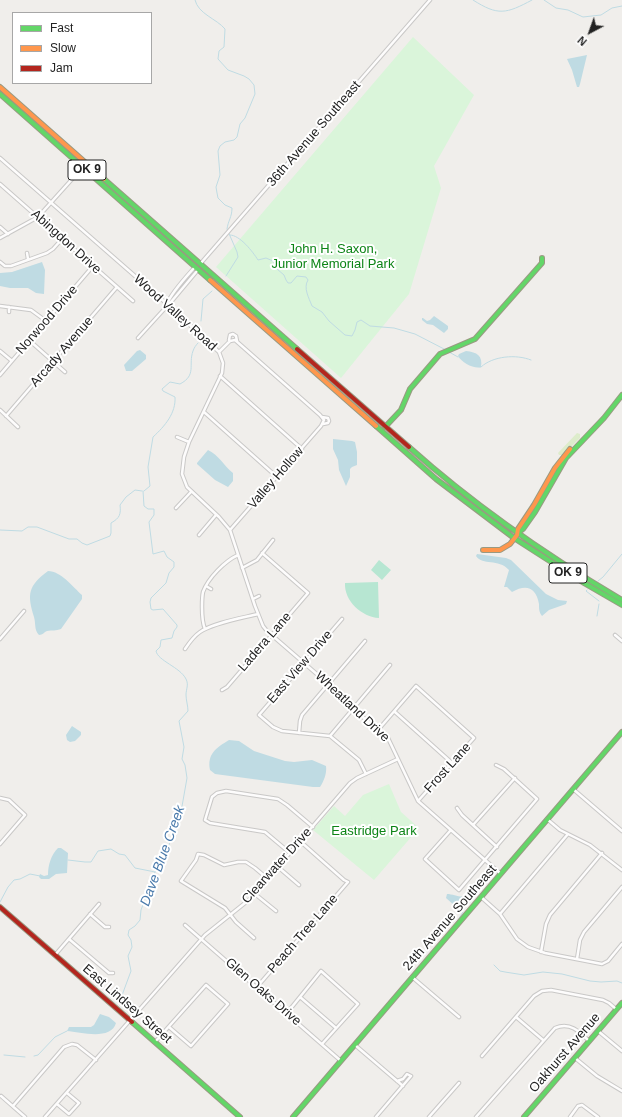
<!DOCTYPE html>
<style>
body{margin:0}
#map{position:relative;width:622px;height:1117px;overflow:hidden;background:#f0eeeb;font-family:Arial,sans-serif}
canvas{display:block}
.legend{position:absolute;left:12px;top:12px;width:140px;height:72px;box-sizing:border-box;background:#fff;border:1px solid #a7a7a7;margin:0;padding:5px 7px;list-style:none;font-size:12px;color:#222}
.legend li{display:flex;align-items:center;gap:8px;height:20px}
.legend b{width:20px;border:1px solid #a7a7a7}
.north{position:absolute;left:570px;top:12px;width:40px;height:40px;-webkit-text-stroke:3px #fff;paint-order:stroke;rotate:221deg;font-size:11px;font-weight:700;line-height:16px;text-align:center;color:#222}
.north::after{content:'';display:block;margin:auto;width:14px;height:18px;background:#222;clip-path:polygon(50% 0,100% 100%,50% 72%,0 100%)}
</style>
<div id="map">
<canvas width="622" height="1117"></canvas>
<ul class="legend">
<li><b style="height:5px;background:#63d668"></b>Fast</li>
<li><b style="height:5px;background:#ff974d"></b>Slow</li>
<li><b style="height:5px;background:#b3261e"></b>Jam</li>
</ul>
<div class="north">N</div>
</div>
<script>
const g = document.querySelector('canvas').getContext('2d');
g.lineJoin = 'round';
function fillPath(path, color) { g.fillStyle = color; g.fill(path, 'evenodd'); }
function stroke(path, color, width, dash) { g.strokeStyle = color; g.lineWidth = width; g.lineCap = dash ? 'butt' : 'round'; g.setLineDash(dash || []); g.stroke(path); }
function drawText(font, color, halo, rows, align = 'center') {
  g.font = font + ' Arial,sans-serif'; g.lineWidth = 4; g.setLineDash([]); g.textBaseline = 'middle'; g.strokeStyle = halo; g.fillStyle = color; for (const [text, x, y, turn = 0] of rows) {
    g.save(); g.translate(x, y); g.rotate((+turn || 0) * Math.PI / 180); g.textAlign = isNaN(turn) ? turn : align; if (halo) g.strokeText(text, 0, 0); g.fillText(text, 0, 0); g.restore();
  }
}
const grass = new Path2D(`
 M 577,433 L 580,434 L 580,438 L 563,455 L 559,455 L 558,453 Z`);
const park = new Path2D(`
 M 413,37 L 474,95 L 434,166 L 441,188 L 409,294 L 341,378 L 216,267 Z
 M 389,784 L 401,812 L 419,828 L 374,880 L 313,830 L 334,806 L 345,816 L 363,795 Z`);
const pitch = new Path2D(`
 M 379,560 L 391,570 L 382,580 L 371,570 Z
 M 378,582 L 379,618 C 362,617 344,601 345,583 Z`);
const water = new Path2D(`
 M 587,55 L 580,84 L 579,87 L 577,87 L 572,70 L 567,59 Z
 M 42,262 L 45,270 L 44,294 L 36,293 L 28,288 L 10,288 L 0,286 L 0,273 L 12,272 Z
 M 434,316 L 448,326 L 448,329 L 444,333 L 433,325 L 427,324 L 422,320 L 422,318 L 423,318 L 427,321 L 430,320 Z
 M 140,350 L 146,355 L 146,359 L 132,371 L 126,371 L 124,365 L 137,351 Z
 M 466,351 C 477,352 483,356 481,367 C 474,369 462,363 458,356 L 459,354 Z
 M 333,439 L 352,441 L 355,442 L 357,452 L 357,465 L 352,467 L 350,469 L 350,477 L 346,486 L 339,470 L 338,460 L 333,449 Z
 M 208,450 C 219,455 224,466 233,473 L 233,481 L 228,487 L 215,480 L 197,464 L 197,463 Z
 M 477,554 L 506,558 L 511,560 L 546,594 L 558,600 L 567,601 L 566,604 L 549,610 L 542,616 C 539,612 539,609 539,604 C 536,587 526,584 512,592 L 507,587 L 504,587 L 509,570 C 498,558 483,566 476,556 Z
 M 48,571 C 61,571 73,587 82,595 L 82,599 L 61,629 C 56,631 52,630 47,631 C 44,632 43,635 39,635 C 34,630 36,624 34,617 C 27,594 28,586 48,571 Z
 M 72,726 L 81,732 L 81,735 L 75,741 L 70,742 L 67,740 L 66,735 Z
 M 229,740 L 239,741 L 254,751 L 285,761 L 294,762 L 312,760 L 326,766 C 327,773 324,781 320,787 L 313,787 L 215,774 L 210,770 C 207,754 216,748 229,740 Z
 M 58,848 L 61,848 L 68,853 L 67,873 L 56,874 L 49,879 L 41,879 L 39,877 L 40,874 L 44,876 L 48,875 C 48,865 51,855 58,848 Z
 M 471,889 L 473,891 L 472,894 L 462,907 L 455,906 L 446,898 L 447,894 C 453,894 461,898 464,896 C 466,895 469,891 471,889 Z
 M 100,1014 L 109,1017 L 116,1023 C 111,1041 80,1032 67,1031 L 69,1027 L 91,1027 L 94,1025 Z`);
const stream = new Path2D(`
 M 195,0 C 198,14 217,19 225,29 L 224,47 L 219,51 L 218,59 L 228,70 L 244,76 L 249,79 L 254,85 L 255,94 L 245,118 L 240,124 L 237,137 L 234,140 L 225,142 L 220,146 L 218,151 L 220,175 L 216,187 L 217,193 L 218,198 L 225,205 L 232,208 C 232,217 228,221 227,229 L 237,252 L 238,257 L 226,276
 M 473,0 C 498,16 506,14 532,0
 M 544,0 L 556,8 L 568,10 L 583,17 L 601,15 L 612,8 L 622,6
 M 230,235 C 240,235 253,252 258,260 L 266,258 L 273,261 L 277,269 L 284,275 L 286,280 L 288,283 L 291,283 L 297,276 L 306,277 L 308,280 C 303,288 309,298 312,306 L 322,312 L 329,321 L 345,335 L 352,336 L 355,330 L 357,322 L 361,320 L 370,326 L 394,328 L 415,334 L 446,350
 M 201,321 L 203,299 L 212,291
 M 449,352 L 458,357
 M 479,367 L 481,367 C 493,356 516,354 531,360
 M 144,491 L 150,486 L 148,467 L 153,437 C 165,426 176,413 175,397 L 163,391 L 162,389 L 170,382 L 180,384 C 197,375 188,365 193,351 C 194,348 196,345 198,343
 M 0,530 L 22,531 L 28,527 L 37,527 L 69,539 L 77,539 L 82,543 L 87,545 L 110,536 L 111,533 L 111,523 C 120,518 121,514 120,505 L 126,497 L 135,490 L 142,491
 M 598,581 L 603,577 L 622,554
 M 587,590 L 586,591 L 599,601
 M 597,616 L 599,604
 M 68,860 L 85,862 L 91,862 L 98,851 L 111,849 L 119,854 L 125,855 L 135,868 L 155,872
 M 0,902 L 8,887 L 14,880 L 20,879 L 30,874 L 40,876
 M 463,905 L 464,909
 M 456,923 L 463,912
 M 494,965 L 500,971 L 505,972 L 524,975 L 543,972 L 562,974 L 590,981 L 601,982 L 617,981 L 622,983
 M 120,1005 L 121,998 L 131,971 L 128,956 L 132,947 L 131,940 L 128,935 L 129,930 L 135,926 L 140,920 L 141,910 L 155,872 L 166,853 L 181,812 L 187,778 L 185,765 L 182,759 L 184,747 L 179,721 L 188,711 C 188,706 186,700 186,695 C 186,689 189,685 186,679 C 180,667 158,661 156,651 L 160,647 L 161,640 L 172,638 L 174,631 L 177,627 L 177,625 L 163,609 L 153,610 L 151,609 L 150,602 L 151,598 L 166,583 L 169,573 L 174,567 L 174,562 L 167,557 L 164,551 L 153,554 L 149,522 L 154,515 L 154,509 L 148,509 L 144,506 L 143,491
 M 4,1055 L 25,1057
 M 34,1056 L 38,1055 L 55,1037 L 67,1031`);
const street = new Path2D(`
 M 0,158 L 167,304 L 219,352 L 223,363 L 222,373 L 189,442 L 184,457 L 182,474 L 187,487 L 219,517 L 230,530 L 255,606 L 263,626 L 267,631 L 341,695 L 353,709 L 388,738 L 418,801 L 501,874
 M 0,184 L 133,301
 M 0,227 L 8,234
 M 0,238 L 38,217 L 83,167
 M 27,253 L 28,259
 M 0,262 L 5,266 L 11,266 L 47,253 L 53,249 L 62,239
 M 201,263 L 430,0
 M 167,304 L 171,302 L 197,271 L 197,269
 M 167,304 C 171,293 186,277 194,268 L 196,268
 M 0,306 L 31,310 L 46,321
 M 9,312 L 9,307
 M 138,338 L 168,305
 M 229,340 L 230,335 L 233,334 L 236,336 L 237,341
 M 30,341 L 65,372
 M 0,351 L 12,361
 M 219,352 L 230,341 L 235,340 L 320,415 L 324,420 L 321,426 L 230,530
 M 0,375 L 93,266
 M 220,376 L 302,449
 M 0,410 L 18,427
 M 204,412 L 277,477
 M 6,416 L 117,287
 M 322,417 L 328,418 L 329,421 L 328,423 L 323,424
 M 177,437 L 189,442
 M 176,508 L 191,492
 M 199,535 L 216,515
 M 242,568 L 257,560 L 273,540
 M 206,586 L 211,589
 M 253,599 L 259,596
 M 342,619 L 259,715 L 273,727 L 282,731 L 330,736 L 359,760 L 366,774
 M 205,629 C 202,622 202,615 202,607 C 202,602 202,597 203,592 C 208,578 225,561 238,555
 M 615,635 L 622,641
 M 0,639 L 24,611
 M 185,649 C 189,643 194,636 200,632 C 213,623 242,618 258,614
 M 222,690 L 227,687 L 308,593 L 262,553
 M 395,712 L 452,763
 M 378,730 L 416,686 L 474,738 L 418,801
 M 299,733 L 300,721 L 302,715 L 365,641
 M 330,736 L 390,665
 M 573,789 L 622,831
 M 0,798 L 9,800 L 25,815 L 0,844
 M 457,808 L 462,815 L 497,847
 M 547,819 L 560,830 L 590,845 L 622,870
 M 473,825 L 515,778
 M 450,831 L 425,859 L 459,890 L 537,799 L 504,769 L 496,765
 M 290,853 L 265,832 L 210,823 L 205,820 L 212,797 L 217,793 L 226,791 L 278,799 L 287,805 L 313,827
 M 278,867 L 299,885
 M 255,894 L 276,911
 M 481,897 L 500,914 L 517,939 L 528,947 L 545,953 L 602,964 L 608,961 L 622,944
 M 90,914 L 105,927 L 109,927
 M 500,914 L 568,834
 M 185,925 L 341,1061
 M 254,938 L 236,922 L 225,908 L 181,881 L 196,860 L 198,854 L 204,855 L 224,865 L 238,862 L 246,862 L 255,868 L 268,879
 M 69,939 L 109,973 L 113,973
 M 541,952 L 546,924 L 550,915 L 602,853
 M 55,955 L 99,904
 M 577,959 L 580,940 L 584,932 L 622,887
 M 412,977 L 459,1017
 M 257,987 L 348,882 L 344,880 L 301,842
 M 300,997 L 336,1028
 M 287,1013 L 321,971 L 358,1004 L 322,1044
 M 516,1017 L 543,1040
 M 598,1031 L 622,1051
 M 155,1042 L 206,985 L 228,1004 L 191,1046 L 169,1027
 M 355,1045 L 403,1086
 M 482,1056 L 534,996 L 542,991 L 551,990 L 603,1000 L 609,1003 L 616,1009
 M 575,1058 L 597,1076 L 622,1091
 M 1,1096 L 25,1117
 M 57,1104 L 69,1114 L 79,1103 L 67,1093
 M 13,1106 L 64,1047 L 72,1044 L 77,1045 L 96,1060
 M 45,1117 L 205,935 L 250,899 L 350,783 L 357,778 L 398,759
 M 376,1117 L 411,1076 L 407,1074 L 403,1079 L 397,1081
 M 429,1117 L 459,1083
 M 476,1117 L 555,1028 C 570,1022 579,1031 589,1041
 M 570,1117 L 578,1106 L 582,1105 L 598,1117`);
const fast = new Path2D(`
 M 0,94 L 210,280
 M 104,179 L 297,349
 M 376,426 L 436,479 L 514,538 L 584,583 L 622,605
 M 385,427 L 401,410 L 410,389 L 440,354 L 475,339 L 542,263 L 542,258
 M 409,447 C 476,507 544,554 622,600
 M 518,533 L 523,529 L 535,512 L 566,458 L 604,418 L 622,395
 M 132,1022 L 240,1117
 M 293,1117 L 622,732
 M 524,1117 L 622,1003`);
const slow = new Path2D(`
 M 0,87 L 104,179
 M 210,280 L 376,426
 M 483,550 L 500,550 L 510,544 L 517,535 L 518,529 L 534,505 L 555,468 L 570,449`);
const jam = new Path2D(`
 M 297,349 L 409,447
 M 0,907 L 132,1022`);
const shields = [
 [87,170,38],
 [568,573,38]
];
const shieldNames = [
 ["OK 9",87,170],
 ["OK 9",568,573]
];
const streetNames = [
 ["36th Avenue Southeast",314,134,-49],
 ["Abingdon Drive",66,242,42],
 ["Wood Valley Road",175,313,42],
 ["Norwood Drive",47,320,-49],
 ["Arcady Avenue",62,352,-49],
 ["Valley Hollow",276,478,-49],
 ["Ladera Lane",265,642,-49],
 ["East View Drive",300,667,-49],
 ["Wheatland Drive",352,707,43],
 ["Frost Lane",448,768,-48],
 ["Clearwater Drive",277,866,-48],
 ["24th Avenue Southeast",450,918,-49],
 ["Peach Tree Lane",303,934,-49],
 ["Glen Oaks Drive",263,992,41],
 ["East Lindsey Street",127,1004,41],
 ["Oakhurst Avenue",565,1053,-49]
];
const parkNames = [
 ["John H. Saxon,",333,249],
 ["Junior Memorial Park",333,264],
 ["Eastridge Park",374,831]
];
const waterNames = [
 ["Dave Blue Creek",163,856,-70]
];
fillPath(grass, '#ddeccb');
fillPath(park, '#daf5da');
fillPath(pitch, '#b7e6d2');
fillPath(water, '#bfdbe3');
stroke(stream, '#bfdbe3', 1);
stroke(street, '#c9c8c7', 4.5);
stroke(fast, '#999a82', 6);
stroke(slow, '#999a82', 6);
stroke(jam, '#999a82', 6);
stroke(street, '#fdfcfc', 2.5);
stroke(fast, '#63d668', 4);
stroke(slow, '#ff974d', 4);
stroke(jam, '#b3261e', 4);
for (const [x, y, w] of shields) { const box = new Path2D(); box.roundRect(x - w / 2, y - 10, w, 20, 3); g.fillStyle = '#fff'; g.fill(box); stroke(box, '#222', 1); }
drawText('bold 12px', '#222', null, shieldNames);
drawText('13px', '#222', '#fff', streetNames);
drawText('13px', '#0c8416', '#fff', parkNames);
drawText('italic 14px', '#4a7aab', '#fff', waterNames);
</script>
